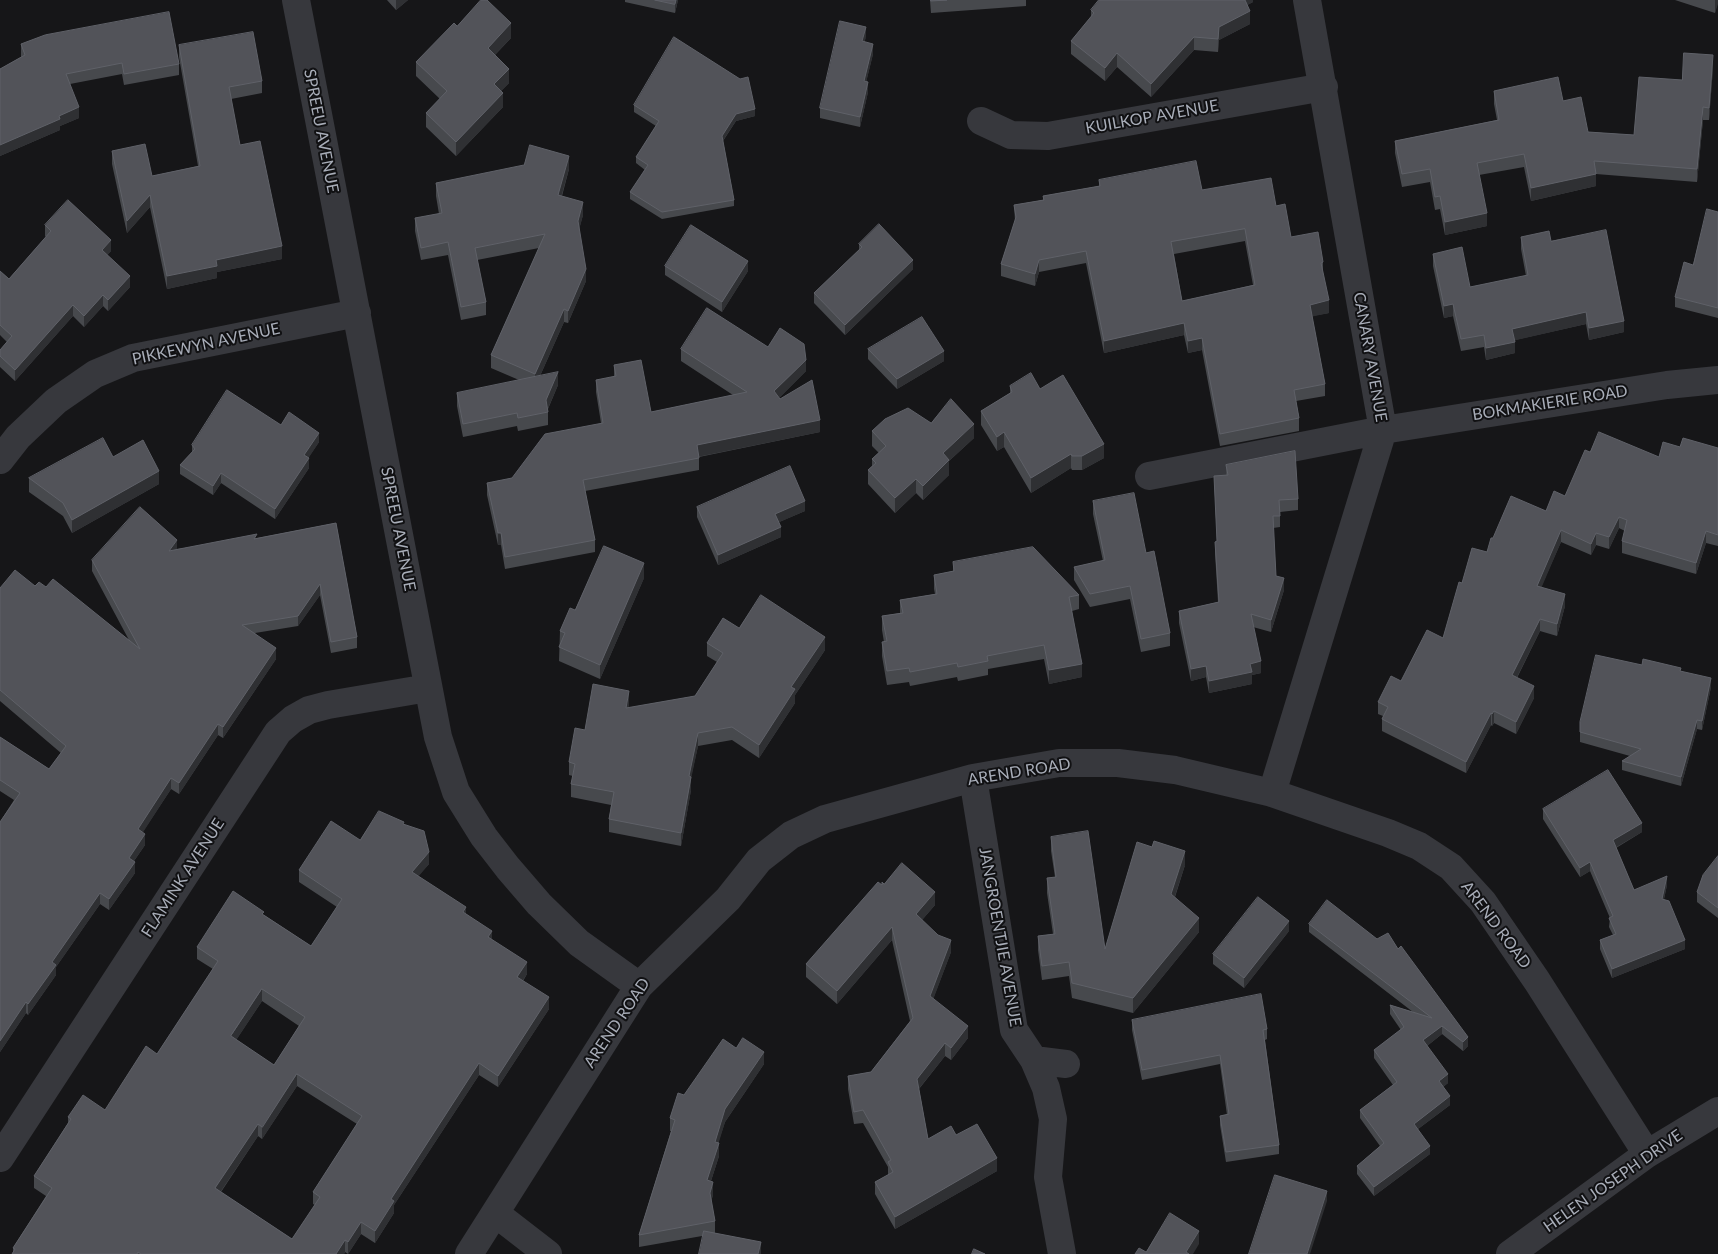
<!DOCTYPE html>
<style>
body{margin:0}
canvas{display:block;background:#161618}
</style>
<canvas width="1718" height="1254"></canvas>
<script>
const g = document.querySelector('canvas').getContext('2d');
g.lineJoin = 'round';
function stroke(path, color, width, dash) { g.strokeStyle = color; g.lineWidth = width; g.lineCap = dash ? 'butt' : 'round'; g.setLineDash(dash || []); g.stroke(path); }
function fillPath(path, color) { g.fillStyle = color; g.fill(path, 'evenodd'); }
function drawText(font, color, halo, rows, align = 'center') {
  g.font = font + ' Lato,sans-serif'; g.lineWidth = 4; g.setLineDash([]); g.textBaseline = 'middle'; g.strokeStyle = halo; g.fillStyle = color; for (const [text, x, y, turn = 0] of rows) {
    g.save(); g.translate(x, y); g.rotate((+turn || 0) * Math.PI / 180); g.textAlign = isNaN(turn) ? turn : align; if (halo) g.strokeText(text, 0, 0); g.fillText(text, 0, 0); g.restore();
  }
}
const minor = new Path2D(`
 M 296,0 L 438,737 L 456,792 L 484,837 L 508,868 L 539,904 L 579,943 L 639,986
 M 981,121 L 1011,135 L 1048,136 L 1324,87
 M 0,460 L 18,437 L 56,401 L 95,374 L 133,358 L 357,313
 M 1149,476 L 1383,430 L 1667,385 L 1718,380
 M 973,778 L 1014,1030 L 1034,1060 L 1066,1064
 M 1272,793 L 1383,430 L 1307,0
 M 1034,1060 L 1046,1088 L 1053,1119 L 1048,1177 L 1062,1254
 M 0,1158 L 278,732 L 293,719 L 309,710 L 328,705 L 428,688
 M 495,1213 L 548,1254
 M 469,1254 L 639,986 L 728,899 L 759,860 L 791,835 L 825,819 L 973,778 L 1059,763 L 1118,763 L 1175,770 L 1272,793 L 1388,833 L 1419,846 L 1451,867 L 1483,902 L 1537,981 L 1647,1154
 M 1510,1254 L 1647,1154 L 1718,1111`);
const wall = new Path2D(`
 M 387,0 L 408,0 L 396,10 Z
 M 625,0 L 678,0 L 675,13 L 625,2 Z
 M 930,0 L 1026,0 L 1026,6 L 931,13 Z
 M 1253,0 L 1253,2 L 1247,5 L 1250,24 L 1219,40 L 1218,52 L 1194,50 L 1151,97 L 1117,67 L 1105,81 L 1071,54 L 1071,41 L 1091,17 L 1091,10 Z
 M 1675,0 L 1718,0 L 1715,13 Z
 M 457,26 L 511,38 L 495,55 L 509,83 L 501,91 L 503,107 L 456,156 L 426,127 L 426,113 L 440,99 L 416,76 L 416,62 Z
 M 866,37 L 864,42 L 873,54 L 866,82 L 868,92 L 860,127 L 820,118 L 820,108 Z
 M 21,44 L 179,64 L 179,75 L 124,85 L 122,74 L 70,84 L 79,118 L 60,126 L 60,130 L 0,156 L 0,69 L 21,57 Z
 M 179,45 L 262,81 L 262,93 L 231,99 L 240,145 L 282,259 L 217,272 L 217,278 L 167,289 L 150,207 L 127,233 L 112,164 L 112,151 L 152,176 L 198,166 L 179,57 Z
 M 1713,68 L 1709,120 L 1703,120 L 1697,182 L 1596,174 L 1596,186 L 1531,201 L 1524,167 L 1479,175 L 1487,226 L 1445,235 L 1440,209 L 1435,210 L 1430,182 L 1402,187 L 1395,153 L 1395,141 L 1497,120 L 1494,104 L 1494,91 L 1563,101 L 1588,132 L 1634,135 L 1682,80 Z
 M 634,105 L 755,116 L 736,121 L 723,141 L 734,200 L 734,206 L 662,219 L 630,199 L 630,192 L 645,170 L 636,163 L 636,157 L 656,126 L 634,112 Z
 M 569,169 L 562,196 L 583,215 L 579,229 L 586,281 L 568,323 L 564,322 L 540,376 L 558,385 L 548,409 L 548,425 L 518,431 L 517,426 L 463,437 L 457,406 L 457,393 L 519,380 L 491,368 L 491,355 L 539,248 L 477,260 L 486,302 L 486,315 L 461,320 L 448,255 L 421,260 L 415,231 L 415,218 L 439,214 L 436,196 L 436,183 Z
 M 1099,180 L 1202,190 L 1276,206 L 1291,237 L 1323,262 L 1323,274 L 1329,313 L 1312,316 L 1325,384 L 1325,396 L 1296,401 L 1299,418 L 1299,431 L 1220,446 L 1202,350 L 1188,353 L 1184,335 L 1104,353 L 1086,263 L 1039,272 L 1035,286 L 1001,276 L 1001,264 L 1015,221 L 1014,205 L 1043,200 L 1043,196 L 1099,186 ZM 1245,241 L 1253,285 L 1182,301 L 1174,254 Z
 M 1718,212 L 1718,318 L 1675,307 L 1675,297 L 1693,265 Z
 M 45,225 L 111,251 L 107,255 L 130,287 L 108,311 L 103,306 L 84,327 L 73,316 L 15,381 L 0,367 L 0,350 L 7,342 L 0,335 L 0,271 L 9,279 L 46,237 L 45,236 Z
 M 1521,237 L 1551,241 L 1624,332 L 1589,340 L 1586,324 L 1515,340 L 1515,353 L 1486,360 L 1484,347 L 1461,351 L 1453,316 L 1444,318 L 1433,266 L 1433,254 L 1470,287 L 1526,276 L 1521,249 Z
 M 859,244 L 913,269 L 845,335 L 814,303 L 814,293 L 859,250 Z
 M 665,266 L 748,271 L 722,312 L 665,275 Z
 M 681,349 L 806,371 L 779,398 L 820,432 L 699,457 L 699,470 L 585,491 L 595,540 L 595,552 L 505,569 L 501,545 L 498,545 L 487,495 L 487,483 L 512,478 L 601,423 L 596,392 L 596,380 L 614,377 L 614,365 L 651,412 L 733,395 L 681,361 Z
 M 868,349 L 944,361 L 897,389 L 868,359 Z
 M 1010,386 L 1040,389 L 1104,458 L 1082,470 L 1072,470 L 1071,468 L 1031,493 L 1004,447 L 997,451 L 981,425 L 981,411 L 1010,393 Z
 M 931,423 L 974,438 L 949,461 L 949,475 L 923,500 L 916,493 L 895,513 L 868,484 L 868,470 L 872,466 L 872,459 L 879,453 L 872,446 L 872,431 Z
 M 281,425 L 319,442 L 308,458 L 309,468 L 275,519 L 221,483 L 213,495 L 180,474 L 180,465 L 192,452 L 192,445 Z
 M 1680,447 L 1718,448 L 1718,546 L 1706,543 L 1696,574 L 1622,553 L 1622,541 L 1625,531 L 1619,528 L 1609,549 L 1596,545 L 1591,555 L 1561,542 L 1541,587 L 1565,606 L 1557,636 L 1540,631 L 1517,678 L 1534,698 L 1516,734 L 1494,723 L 1492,726 L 1491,725 L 1466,773 L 1382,731 L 1382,719 L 1383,716 L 1378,714 L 1378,702 L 1401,681 L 1443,638 L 1462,583 L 1487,552 L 1493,538 L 1546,511 L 1565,496 L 1590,452 L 1659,457 Z
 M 113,457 L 159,484 L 72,533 L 63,516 L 29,492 L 29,478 Z
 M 1226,465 L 1298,499 L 1298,510 L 1280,512 L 1280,527 L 1273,528 L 1276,576 L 1284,590 L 1271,632 L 1253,627 L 1261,673 L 1252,675 L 1252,684 L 1209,693 L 1206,677 L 1191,681 L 1179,623 L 1179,611 L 1218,602 L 1215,553 L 1215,542 L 1217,541 L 1214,476 L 1226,475 Z
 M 1093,501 L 1146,553 L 1170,633 L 1170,646 L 1141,652 L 1130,599 L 1090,607 L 1074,580 L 1074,567 L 1103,561 L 1093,514 Z
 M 697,507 L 805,511 L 779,522 L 781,537 L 718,565 L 697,517 Z
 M 336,523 L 357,637 L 357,648 L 331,653 L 320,595 L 298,626 L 255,633 L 276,659 L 223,738 L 218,735 L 179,794 L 171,789 L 142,833 L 145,845 L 134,861 L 135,873 L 109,910 L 100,904 L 56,967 L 56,975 L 28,1015 L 26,1013 L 0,1052 L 0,822 L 14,800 L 0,791 L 0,737 L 49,769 L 61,753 L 0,701 L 0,588 L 35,586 L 46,587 L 129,640 L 92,571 L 92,560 L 177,549 L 257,538 Z
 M 953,562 L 1079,595 L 1079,609 L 1072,611 L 1082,677 L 1049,684 L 1044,659 L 988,669 L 988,675 L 958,681 L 957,677 L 910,686 L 909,682 L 887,685 L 882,656 L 882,642 L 884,642 L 882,630 L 882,616 L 900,613 L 900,600 L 935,594 L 934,589 L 934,575 L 953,571 Z
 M 644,578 L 600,679 L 559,661 L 560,631 L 575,610 Z
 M 739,628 L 825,650 L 795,695 L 795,703 L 759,758 L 732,740 L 698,746 L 691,777 L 691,790 L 681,846 L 609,832 L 609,819 L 611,805 L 571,797 L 571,784 L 573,776 L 569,775 L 569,762 L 585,730 L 629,704 L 628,708 L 695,696 L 717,662 L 707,656 L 707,643 Z
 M 1642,665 L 1681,671 L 1711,687 L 1702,730 L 1697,729 L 1681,786 L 1622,770 L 1622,761 L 1630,756 L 1580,742 L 1580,722 Z
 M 1543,809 L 1642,832 L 1616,848 L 1634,890 L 1667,885 L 1664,899 L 1685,949 L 1612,978 L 1600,949 L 1600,940 L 1613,935 L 1609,927 L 1610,918 L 1590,871 L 1580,877 L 1543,819 Z
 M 404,824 L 429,864 L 418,876 L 466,914 L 527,974 L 523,981 L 549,1009 L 498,1087 L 479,1075 L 394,1205 L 394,1213 L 375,1243 L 361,1234 L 348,1254 L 345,1252 L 344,1254 L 12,1254 L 13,1252 L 13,1248 L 46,1196 L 34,1188 L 34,1176 L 68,1123 L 68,1117 L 105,1110 L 157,1054 L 213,969 L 197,959 L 197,947 L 264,915 L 311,946 L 337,907 L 299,882 L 299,870 L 360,840 ZM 262,1001 L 299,1026 L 274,1065 L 236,1040 ZM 297,1086 L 357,1124 L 313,1192 L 313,1204 L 315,1205 L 292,1239 L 221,1192 L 258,1136 L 262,1139 Z
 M 1051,837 L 1105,949 L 1185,865 L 1175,897 L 1199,932 L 1133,1013 L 1072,998 L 1069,976 L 1042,980 L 1038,950 L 1038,936 L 1053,934 L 1047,893 L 1047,878 L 1055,877 L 1051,851 Z
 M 1718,856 L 1718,918 L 1697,902 L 1697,892 Z
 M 882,882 L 884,884 L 935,905 L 922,920 L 951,952 L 933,999 L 968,1038 L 951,1060 L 945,1056 L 919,1089 L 928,1139 L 956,1135 L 997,1171 L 895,1229 L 875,1194 L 875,1182 L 888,1175 L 888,1167 L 863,1123 L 854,1124 L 848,1089 L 848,1076 L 871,1072 L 910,1021 L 892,940 L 837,1004 L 806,977 L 806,964 L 882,885 Z
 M 1309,924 L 1377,939 L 1398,949 L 1468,1046 L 1463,1051 L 1442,1034 L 1427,1046 L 1448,1083 L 1443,1087 L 1450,1105 L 1418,1129 L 1430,1154 L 1374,1196 L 1357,1174 L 1357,1166 L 1380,1146 L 1360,1118 L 1360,1110 L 1393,1085 L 1374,1058 L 1374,1050 L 1401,1030 L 1390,1014 L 1390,1005 L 1413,1012 L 1309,932 Z
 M 1289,931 L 1244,988 L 1213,964 L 1213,954 Z
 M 1132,1020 L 1267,1029 L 1267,1039 L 1265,1040 L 1279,1145 L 1279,1154 L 1226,1162 L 1220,1125 L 1220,1116 L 1227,1115 L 1220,1064 L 1142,1080 L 1132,1030 Z
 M 736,1048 L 764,1064 L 725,1122 L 718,1143 L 719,1156 L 711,1181 L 713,1195 L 711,1201 L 715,1221 L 715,1233 L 761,1254 L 702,1236 L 639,1247 L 639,1235 L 671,1131 L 670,1131 L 670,1118 L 684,1095 Z`);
const shadedWall = new Path2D(`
 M 396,0 L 408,0 L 396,10 Z
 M 676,0 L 678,0 L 675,13 L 675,4 Z
 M 1242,0 L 1253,0 L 1253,2 L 1242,8 Z
 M 1715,0 L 1718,0 L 1718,4 L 1715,13 Z
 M 1250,11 L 1250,24 L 1219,40 L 1218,52 L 1219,27 Z
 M 511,23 L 511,38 L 488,62 L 488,48 Z
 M 866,27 L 866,37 L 862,51 L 862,41 Z
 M 1194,37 L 1194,50 L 1151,97 L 1151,84 Z
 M 873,44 L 873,54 L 864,91 L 864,81 Z
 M 1117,53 L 1117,67 L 1105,81 L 1105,68 Z
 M 1713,55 L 1713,68 L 1709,120 L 1709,108 Z
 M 509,69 L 509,83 L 494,98 L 494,84 Z
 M 868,82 L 868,92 L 860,127 L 860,117 Z
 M 503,93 L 503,107 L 456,156 L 456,142 Z
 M 79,107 L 79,118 L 60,126 L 60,130 L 0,156 L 0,145 L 59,116 Z
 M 1703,107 L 1703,120 L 1697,182 L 1697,169 Z
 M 755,109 L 755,116 L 736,121 L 722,142 L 722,136 L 736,114 Z
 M 569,156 L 569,169 L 558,208 L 558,195 Z
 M 1596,174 L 1596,186 L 1531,201 L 1531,188 Z
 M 150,195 L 150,207 L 127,233 L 127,221 Z
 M 583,202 L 583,215 L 578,234 L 578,221 Z
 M 1487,213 L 1487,226 L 1445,235 L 1445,222 Z
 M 111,240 L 111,251 L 102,261 L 102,250 Z
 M 282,246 L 282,259 L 217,272 L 217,278 L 167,289 L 167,276 L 216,260 Z
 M 913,260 L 913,269 L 845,335 L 845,325 Z
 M 1039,260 L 1039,272 L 1035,286 L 1035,274 Z
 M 748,261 L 748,271 L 722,312 L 722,302 Z
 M 586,269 L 586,281 L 568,323 L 568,311 Z
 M 130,276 L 130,287 L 108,311 L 108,300 Z
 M 103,295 L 103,306 L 84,327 L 84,316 Z
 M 1329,300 L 1329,313 L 1310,317 L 1310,305 Z
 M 1453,304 L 1453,316 L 1444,318 L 1444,306 Z
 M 73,305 L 73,316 L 15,381 L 15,370 Z
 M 564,309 L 564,322 L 535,387 L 535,374 Z
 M 1586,312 L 1586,324 L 1512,341 L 1512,329 Z
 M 1624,321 L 1624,332 L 1589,340 L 1589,328 Z
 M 1184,323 L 1184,335 L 1104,353 L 1104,341 Z
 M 1202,338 L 1202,350 L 1188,353 L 1188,341 Z
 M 1515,342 L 1515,353 L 1486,360 L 1486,348 Z
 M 944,351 L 944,361 L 897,389 L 897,379 Z
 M 806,360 L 806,371 L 774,403 L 774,391 Z
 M 558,372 L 558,385 L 546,413 L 546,400 Z
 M 820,420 L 820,432 L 697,457 L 697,445 Z
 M 974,424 L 974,438 L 949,461 L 949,475 L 923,500 L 923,486 L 943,453 Z
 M 1004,432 L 1004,447 L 997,451 L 997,437 Z
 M 319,433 L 319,442 L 304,465 L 304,455 Z
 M 1104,444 L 1104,458 L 1082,470 L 1082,456 Z
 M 1071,454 L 1071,468 L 1031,493 L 1031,478 Z
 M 309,458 L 309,468 L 275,519 L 275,509 Z
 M 159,471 L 159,484 L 72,533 L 72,520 Z
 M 221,473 L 221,483 L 213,495 L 213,486 Z
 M 916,479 L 916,493 L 895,513 L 895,498 Z
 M 805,501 L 805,511 L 775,524 L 775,514 Z
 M 1619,517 L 1619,528 L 1609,549 L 1609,537 Z
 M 781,527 L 781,537 L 718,565 L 718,555 Z
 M 1561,530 L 1561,542 L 1537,598 L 1537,586 Z
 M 1706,531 L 1706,543 L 1696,574 L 1696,563 Z
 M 498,533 L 501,533 L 501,545 L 498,545 Z
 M 1596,533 L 1596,545 L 1591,555 L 1591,544 Z
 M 177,540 L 177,551 L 169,551 Z
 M 644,563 L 644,578 L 600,679 L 600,665 Z
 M 1284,578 L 1284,590 L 1271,632 L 1271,620 Z
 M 320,584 L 320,595 L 298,626 L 298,616 Z
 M 1565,594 L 1565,606 L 1557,636 L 1557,624 Z
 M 1540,619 L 1540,631 L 1512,687 L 1512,675 Z
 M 825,637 L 825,650 L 795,695 L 795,703 L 759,758 L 759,745 L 791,687 Z
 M 276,648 L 276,659 L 223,738 L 223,727 Z
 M 1261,661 L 1261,673 L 1252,675 L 1252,684 L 1209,693 L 1209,681 L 1250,664 Z
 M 1082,664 L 1082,677 L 1049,684 L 1049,670 Z
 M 1206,666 L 1206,677 L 1191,681 L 1191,669 Z
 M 1711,678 L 1711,687 L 1702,730 L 1702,721 Z
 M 1534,686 L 1534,698 L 1516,734 L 1516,722 Z
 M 629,691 L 629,704 L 626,721 L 626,708 Z
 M 1494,711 L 1494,723 L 1492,726 L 1492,714 Z
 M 1491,713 L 1491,725 L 1466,773 L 1466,762 Z
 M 1697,720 L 1697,729 L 1681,786 L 1681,777 Z
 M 218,724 L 218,735 L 179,794 L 179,783 Z
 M 698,733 L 698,746 L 689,789 L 689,776 Z
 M 691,777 L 691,790 L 681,846 L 681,833 Z
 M 171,778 L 171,789 L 138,840 L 138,829 Z
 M 1642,823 L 1642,832 L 1613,849 L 1613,840 Z
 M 145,834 L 145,845 L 129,868 L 129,858 Z
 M 1185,851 L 1185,865 L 1171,908 L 1171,894 Z
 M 429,852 L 429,864 L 412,884 L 412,872 Z
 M 135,862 L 135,873 L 109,910 L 109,899 Z
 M 1590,862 L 1590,871 L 1580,877 L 1580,868 Z
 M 1667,876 L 1667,885 L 1662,908 L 1662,899 Z
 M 935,892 L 935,905 L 916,927 L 916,914 Z
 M 100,893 L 100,904 L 56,967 L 56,975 L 28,1015 L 28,1004 L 52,962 Z
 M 466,907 L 466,919 L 463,912 Z
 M 1199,918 L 1199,932 L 1133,1013 L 1133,998 Z
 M 1289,921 L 1289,931 L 1244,988 L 1244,978 Z
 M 892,927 L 892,940 L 837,1004 L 837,991 Z
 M 492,931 L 492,943 L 488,937 Z
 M 951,940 L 951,952 L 930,1008 L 930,996 Z
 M 1685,940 L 1685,949 L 1612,978 L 1612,969 Z
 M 527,962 L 527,974 L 517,989 L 517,977 Z
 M 262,989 L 262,1001 L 231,1048 L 231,1036 Z
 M 549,997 L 549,1009 L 498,1087 L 498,1076 Z
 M 26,1002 L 26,1013 L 0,1052 L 0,1041 Z
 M 968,1026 L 968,1038 L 951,1060 L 951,1048 Z
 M 1442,1026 L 1442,1034 L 1423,1049 L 1423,1040 Z
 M 1468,1037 L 1468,1046 L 1463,1051 L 1463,1042 Z
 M 945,1043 L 945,1056 L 917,1091 L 917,1079 Z
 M 764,1052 L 764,1064 L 725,1122 L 715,1155 L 715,1142 L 725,1109 Z
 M 479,1063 L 479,1075 L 394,1205 L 394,1213 L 375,1243 L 375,1231 L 391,1199 Z
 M 297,1074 L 297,1086 L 262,1139 L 262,1127 Z
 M 1448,1074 L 1448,1083 L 1439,1090 L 1439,1081 Z
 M 1450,1096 L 1450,1105 L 1414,1132 L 1414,1124 Z
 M 258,1124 L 258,1136 L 215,1200 L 215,1188 Z
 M 719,1143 L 719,1156 L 707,1193 L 707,1180 Z
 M 1430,1146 L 1430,1154 L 1374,1196 L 1374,1187 Z
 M 997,1158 L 997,1171 L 895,1229 L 895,1217 Z
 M 713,1182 L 713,1195 L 710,1206 L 710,1193 Z
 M 1327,1191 L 1327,1201 L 1310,1254 L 1307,1254 Z
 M 361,1222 L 361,1234 L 348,1254 L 348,1242 Z
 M 1199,1231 L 1199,1244 L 1193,1254 L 1186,1254 L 1186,1252 Z
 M 345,1240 L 345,1252 L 344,1254 L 336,1254 Z
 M 761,1242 L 761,1254 L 758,1254 Z`);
const building = new Path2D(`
 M 481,0 L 487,0 L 511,23 L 488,48 L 509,69 L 494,84 L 503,93 L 456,142 L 426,113 L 447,91 L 416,62 L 454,23 L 457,26 Z
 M 655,0 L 676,0 L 675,4 Z
 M 931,0 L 947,0 L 931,1 Z
 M 1099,0 L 1245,0 L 1250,11 L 1219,27 L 1218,39 L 1194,37 L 1151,84 L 1117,53 L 1105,68 L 1071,41 L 1094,13 L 1091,10 Z
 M 169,12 L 179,64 L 124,74 L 122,63 L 66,74 L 79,107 L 59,116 L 60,119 L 0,145 L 0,69 L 25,55 L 21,44 L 45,35 Z
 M 840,21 L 866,27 L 862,41 L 873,44 L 864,81 L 868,82 L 860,117 L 820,108 Z
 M 253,32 L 262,81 L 229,87 L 240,145 L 260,141 L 282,246 L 216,260 L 217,266 L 167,276 L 150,195 L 127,221 L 112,151 L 145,144 L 152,176 L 200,166 L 179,45 Z
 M 674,37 L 740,79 L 748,77 L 755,109 L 736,114 L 722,136 L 734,200 L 662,212 L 630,192 L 648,165 L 636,157 L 659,121 L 634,105 Z
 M 1684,53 L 1713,55 L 1709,108 L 1703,107 L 1697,169 L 1594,161 L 1596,174 L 1531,188 L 1524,154 L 1477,163 L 1487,213 L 1445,222 L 1440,196 L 1435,197 L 1430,169 L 1402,174 L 1395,141 L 1499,120 L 1494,91 L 1558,77 L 1563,101 L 1581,97 L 1588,132 L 1634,135 L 1639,77 L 1682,80 Z
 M 530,145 L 569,156 L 558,195 L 583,202 L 578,221 L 586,269 L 568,311 L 564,309 L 535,374 L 491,355 L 545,234 L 475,248 L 486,302 L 461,307 L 448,242 L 421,248 L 415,218 L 442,213 L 436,183 L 524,165 Z
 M 1196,161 L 1202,190 L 1271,178 L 1276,206 L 1285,204 L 1291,237 L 1318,232 L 1323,262 L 1321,263 L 1329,300 L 1310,305 L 1325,384 L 1294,390 L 1299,418 L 1220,434 L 1202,338 L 1188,341 L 1184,323 L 1104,341 L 1086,251 L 1039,260 L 1035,274 L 1001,264 L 1016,217 L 1014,205 L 1044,200 L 1043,196 L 1100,186 L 1099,180 ZM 1245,229 L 1255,285 L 1182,301 L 1171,242 Z
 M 68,200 L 111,240 L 102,250 L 130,276 L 108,300 L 103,295 L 84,316 L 73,305 L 15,370 L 0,356 L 0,350 L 12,336 L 0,325 L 0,271 L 9,279 L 51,231 L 45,225 Z
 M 1707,209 L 1718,212 L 1718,308 L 1675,297 L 1684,262 L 1693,265 Z
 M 879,224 L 913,260 L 845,325 L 814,293 L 862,247 L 859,244 Z
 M 691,225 L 748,261 L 722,302 L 665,266 Z
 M 1606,230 L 1624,321 L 1589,328 L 1586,312 L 1512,329 L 1515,342 L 1486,348 L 1484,335 L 1461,339 L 1453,304 L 1444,306 L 1433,254 L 1462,247 L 1470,287 L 1528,275 L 1521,237 L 1549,231 L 1551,241 Z
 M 707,308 L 768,347 L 780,328 L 804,344 L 806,360 L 774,391 L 780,399 L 812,380 L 820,420 L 697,445 L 699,458 L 583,480 L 595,540 L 505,557 L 501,533 L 498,533 L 487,483 L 512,478 L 545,434 L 603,423 L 596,380 L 616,376 L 614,365 L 641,360 L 651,412 L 747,392 L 681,349 Z
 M 922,317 L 944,351 L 897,379 L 868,349 Z
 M 558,372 L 546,400 L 548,412 L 518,418 L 517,413 L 463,424 L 457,393 Z
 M 1031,373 L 1040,389 L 1063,375 L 1104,444 L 1082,456 L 1072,456 L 1071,454 L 1031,478 L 1004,432 L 997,437 L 981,411 L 1012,392 L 1010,386 Z
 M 227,390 L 281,425 L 289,412 L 319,433 L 304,455 L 309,458 L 275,509 L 221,473 L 213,486 L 180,465 L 195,449 L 192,445 Z
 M 951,399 L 974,424 L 943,453 L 949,460 L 923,486 L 916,479 L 895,498 L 868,470 L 876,463 L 872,459 L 886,446 L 872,431 L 885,419 L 908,408 L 931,423 Z
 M 1599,432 L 1659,457 L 1663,442 L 1680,447 L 1683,438 L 1718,448 L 1718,535 L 1706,531 L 1696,563 L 1622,541 L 1627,520 L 1619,517 L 1609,537 L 1596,533 L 1591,544 L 1561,530 L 1537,586 L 1565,594 L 1557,624 L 1540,619 L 1512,675 L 1534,686 L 1516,722 L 1494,711 L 1492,714 L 1491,713 L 1466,762 L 1382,719 L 1388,707 L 1378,702 L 1391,676 L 1401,681 L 1427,630 L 1443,638 L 1459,582 L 1462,583 L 1472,548 L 1487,552 L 1491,538 L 1493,538 L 1511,496 L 1546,511 L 1554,491 L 1565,496 L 1585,450 L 1590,452 Z
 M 103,438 L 113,457 L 143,440 L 159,471 L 72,520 L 63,503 L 29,478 Z
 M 1295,451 L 1298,499 L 1279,500 L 1280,516 L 1273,516 L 1276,576 L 1284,578 L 1271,620 L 1251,614 L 1261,661 L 1250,664 L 1252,672 L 1209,681 L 1206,666 L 1191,669 L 1179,611 L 1219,602 L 1215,542 L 1217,541 L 1214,476 L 1228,475 L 1226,465 Z
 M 790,466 L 805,501 L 775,514 L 781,527 L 718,555 L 697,507 Z
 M 1134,493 L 1146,553 L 1154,551 L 1170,633 L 1141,639 L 1130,586 L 1090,594 L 1074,567 L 1105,560 L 1093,501 Z
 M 140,507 L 177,540 L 169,551 L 257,534 L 254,539 L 336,523 L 357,637 L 331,642 L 320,584 L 298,616 L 242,625 L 276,648 L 223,727 L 218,724 L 179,783 L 171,778 L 138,829 L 145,834 L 129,858 L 135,862 L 109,899 L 100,893 L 52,962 L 56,965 L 28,1004 L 26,1002 L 0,1041 L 0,822 L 20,793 L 0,780 L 0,737 L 49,769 L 66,746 L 0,690 L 0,588 L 15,570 L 35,586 L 39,582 L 46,587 L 53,579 L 140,649 L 92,560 Z
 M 604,546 L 644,563 L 600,665 L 559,647 L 565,633 L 560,631 L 570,608 L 575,610 Z
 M 1033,547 L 1079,595 L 1069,597 L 1082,664 L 1049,670 L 1044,645 L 987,656 L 988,661 L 958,667 L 957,663 L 910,672 L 909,668 L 887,671 L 882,642 L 887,641 L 882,616 L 903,613 L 900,600 L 937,594 L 934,575 L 954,571 L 953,562 Z
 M 761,595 L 825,637 L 791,687 L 795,689 L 759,745 L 732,727 L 698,733 L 689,776 L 691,777 L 681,833 L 609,819 L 614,792 L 571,784 L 575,764 L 569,762 L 575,728 L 585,730 L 593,684 L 629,691 L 626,708 L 695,696 L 723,653 L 707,643 L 723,618 L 739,628 Z
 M 1596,655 L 1642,665 L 1643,659 L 1681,668 L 1680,671 L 1711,678 L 1702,721 L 1697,720 L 1681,777 L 1622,761 L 1641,749 L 1580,732 L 1580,722 Z
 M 1608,770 L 1642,823 L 1613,840 L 1634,890 L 1667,876 L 1662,899 L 1669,901 L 1685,940 L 1612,969 L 1600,940 L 1616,934 L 1609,918 L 1613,916 L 1590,862 L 1580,868 L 1543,809 Z
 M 379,811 L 404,822 L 403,824 L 424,831 L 429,852 L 412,872 L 466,907 L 463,912 L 492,931 L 488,937 L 527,962 L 517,977 L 549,997 L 498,1076 L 479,1063 L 391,1199 L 394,1201 L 375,1231 L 361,1222 L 348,1242 L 345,1240 L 336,1254 L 141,1254 L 138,1252 L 137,1254 L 12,1254 L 15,1249 L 13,1248 L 52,1188 L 34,1176 L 71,1119 L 68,1117 L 83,1095 L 105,1110 L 146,1046 L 157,1054 L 218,961 L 197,947 L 233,891 L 264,912 L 262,914 L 311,946 L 342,899 L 299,870 L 331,821 L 360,840 ZM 262,989 L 305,1017 L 274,1065 L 231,1036 ZM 297,1074 L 362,1116 L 313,1192 L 320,1197 L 292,1239 L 215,1188 L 258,1124 L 262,1127 Z
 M 1088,831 L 1105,949 L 1137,842 L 1152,847 L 1154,841 L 1185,851 L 1171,894 L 1199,918 L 1133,998 L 1072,983 L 1069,962 L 1042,966 L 1038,936 L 1055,934 L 1047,878 L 1056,877 L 1051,837 Z
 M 1718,856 L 1718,908 L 1697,892 L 1703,875 Z
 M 902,863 L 935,892 L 916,914 L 938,935 L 951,940 L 930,996 L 968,1026 L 951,1048 L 945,1043 L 917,1079 L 928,1139 L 951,1126 L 956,1135 L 977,1124 L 997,1158 L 895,1217 L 875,1182 L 893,1172 L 888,1162 L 891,1160 L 863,1110 L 854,1112 L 848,1076 L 871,1072 L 913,1018 L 892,927 L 837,991 L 806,964 L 878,882 L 882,885 L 882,882 L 884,884 Z
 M 1258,897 L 1289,921 L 1244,978 L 1213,954 Z
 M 1327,900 L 1377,939 L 1388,933 L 1398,949 L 1401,946 L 1468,1037 L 1463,1042 L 1442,1026 L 1423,1040 L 1448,1074 L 1439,1081 L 1450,1096 L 1414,1124 L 1430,1146 L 1374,1187 L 1357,1166 L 1384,1143 L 1360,1110 L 1397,1082 L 1374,1050 L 1404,1027 L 1390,1005 L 1432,1018 L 1309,924 Z
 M 1261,994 L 1267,1029 L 1263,1030 L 1279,1145 L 1226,1152 L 1220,1116 L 1229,1114 L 1220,1055 L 1142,1070 L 1132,1020 Z
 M 743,1038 L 764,1052 L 725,1109 L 715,1142 L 719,1143 L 707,1180 L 713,1182 L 710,1193 L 715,1221 L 639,1235 L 675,1120 L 670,1118 L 678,1093 L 684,1095 L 723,1039 L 736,1048 Z
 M 1275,1175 L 1327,1191 L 1307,1254 L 1249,1254 Z
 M 1170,1213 L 1199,1231 L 1186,1252 L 1189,1254 L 1135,1254 L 1139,1248 L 1146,1252 Z
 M 704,1231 L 761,1242 L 758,1254 L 699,1254 Z
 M 974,1249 L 985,1254 L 972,1254 Z`);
const streetNames = [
 ["KUILKOP AVENUE",1152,117,-10],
 ["SPREEU AVENUE",321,131,79],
 ["PIKKEWYN AVENUE",206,344,-12],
 ["CANARY AVENUE",1370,357,80],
 ["BOKMAKIERIE ROAD",1550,403,-9],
 ["SPREEU AVENUE",398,529,79],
 ["AREND ROAD",1019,772,-9],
 ["FLAMINK AVENUE",183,878,-57],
 ["AREND ROAD",1496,925,53],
 ["JANGROENTJIE AVENUE",1000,937,80],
 ["AREND ROAD",617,1023,-56],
 ["HELEN JOSEPH DRIVE",1613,1181,-35]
];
stroke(minor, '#37383d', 28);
fillPath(wall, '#47494d');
fillPath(shadedWall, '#2f3033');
fillPath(building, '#525359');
stroke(building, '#5f6168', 1);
drawText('16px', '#a8adb8', '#111113', streetNames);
</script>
